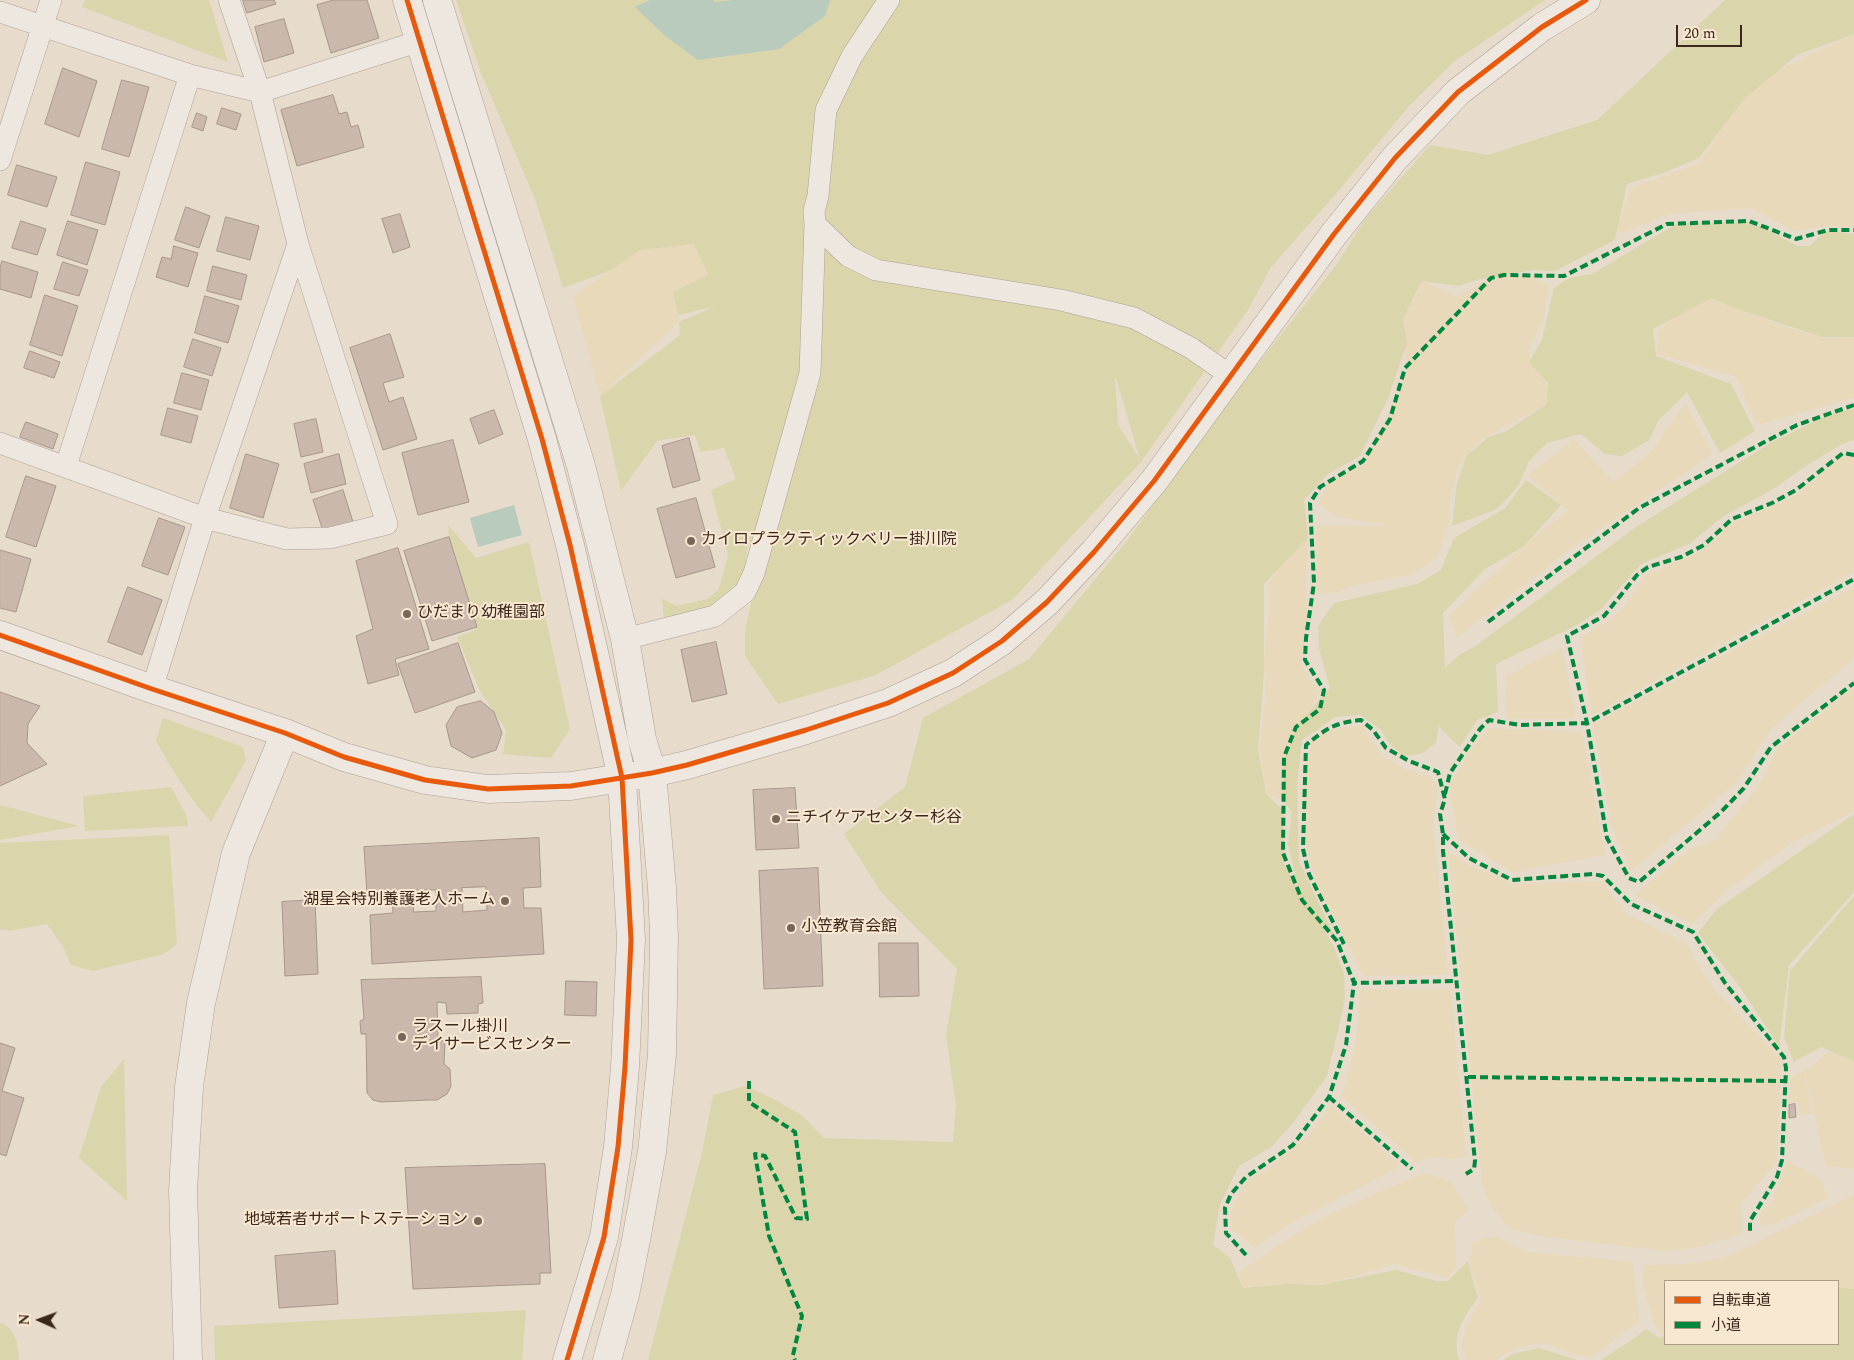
<!DOCTYPE html>
<meta charset="utf-8">
<style>
body{margin:0}
#map{position:relative;width:1854px;height:1360px;overflow:hidden;background:#e7dbcb;font-family:Spectral,"Noto Sans JP",serif}
canvas{display:block}
.legend{position:absolute;left:1664px;top:1280px;width:175px;height:65px;box-sizing:border-box;background:#f9e8d1;border:1px solid #ad9b89;margin:0;padding:6px 9px;list-style:none;font-size:15px;color:#3b271c}
.legend li{display:flex;align-items:center;gap:10px;height:25px}
.legend b{width:25px;border:1px solid #ad9b89}
.north{position:absolute;left:15px;top:1295px;width:50px;height:50px;-webkit-text-stroke:4px #f9e8d1;paint-order:stroke;rotate:272deg;font-size:14px;font-weight:700;line-height:20px;text-align:center;color:#3b271c}
.north::after{content:'';display:block;margin:auto;width:18px;height:22px;background:#3b271c;clip-path:polygon(50% 0,100% 100%,50% 72%,0 100%)}
.scale{position:absolute;left:1676px;top:25px;width:66px;height:22px;box-sizing:border-box;border:2px solid #3b271c;border-top:0;padding-left:6px;font-size:15px;line-height:18px;white-space:nowrap;color:#3b271c;-webkit-text-stroke:4px #f9e8d1;paint-order:stroke}
</style>
<div id="map">
<canvas width="1854" height="1360"></canvas>
<ul class="legend">
<li><b style="height:6px;background:#e8590c"></b>自転車道</li>
<li><b style="height:6px;background:#00873e"></b>小道</li>
</ul>
<div class="north">N</div>
<div class="scale">20 m</div>
</div>
<script>
const g = document.querySelector('canvas').getContext('2d');
g.lineJoin = 'round';
function fillPath(path, color) { g.fillStyle = color; g.fill(path, 'evenodd'); }
function stroke(path, color, width, dash) { g.strokeStyle = color; g.lineWidth = width; g.lineCap = dash ? 'butt' : 'round'; g.setLineDash(dash || []); g.stroke(path); }
function drawText(font, color, halo, rows, align = 'center') {
  g.font = font + ' Spectral,"Noto Sans JP",serif'; g.lineWidth = 4; g.setLineDash([]); g.textBaseline = 'middle'; g.strokeStyle = halo; g.fillStyle = color; for (const [text, x, y, turn = 0] of rows) {
    g.save(); g.translate(x, y); g.rotate((+turn || 0) * Math.PI / 180); g.textAlign = isNaN(turn) ? turn : align; if (halo) g.strokeText(text, 0, 0); g.fillText(text, 0, 0); g.restore();
  }
}
const farmland = new Path2D(`
 M 1854,34 L 1854,227 L 1826,226 L 1794,231 L 1751,208 L 1668,214 L 1623,233 L 1617,229 L 1631,188 L 1699,163 L 1728,119 L 1764,77 Z
 M 694,244 L 708,275 L 673,292 L 679,322 L 600,396 L 573,296 L 640,250 Z
 M 1528,275 L 1549,285 L 1543,320 L 1530,345 L 1529,362 L 1545,379 L 1548,390 L 1547,404 L 1483,438 L 1458,467 L 1450,499 L 1449,521 L 1438,556 L 1413,574 L 1355,585 L 1336,593 L 1317,592 L 1316,526 L 1388,526 L 1337,517 L 1318,503 L 1328,484 L 1364,464 L 1408,370 L 1403,319 L 1423,281 L 1457,296 L 1494,277 Z
 M 1712,298 L 1734,308 L 1788,328 L 1828,339 L 1854,337 L 1854,398 L 1757,425 L 1735,376 L 1658,354 L 1657,331 L 1692,304 Z
 M 1685,403 L 1713,454 L 1574,546 L 1457,638 L 1449,615 L 1533,538 L 1568,510 L 1527,475 L 1574,439 L 1613,482 L 1651,452 Z
 M 1854,456 L 1854,572 L 1592,715 L 1580,637 L 1610,620 L 1625,607 L 1644,576 L 1703,550 L 1729,525 L 1797,495 L 1840,457 Z
 M 1308,538 L 1306,586 L 1308,622 L 1301,664 L 1320,692 L 1284,757 L 1283,800 L 1266,794 L 1260,750 L 1266,692 L 1264,659 L 1270,607 L 1269,584 L 1281,565 Z
 M 1854,587 L 1854,660 L 1841,669 L 1771,729 L 1738,781 L 1631,871 L 1612,828 L 1593,724 Z
 M 1562,647 L 1576,719 L 1507,719 L 1505,677 Z
 M 1854,687 L 1854,811 L 1793,842 L 1730,888 L 1692,924 L 1634,895 L 1690,849 L 1714,841 L 1757,788 L 1776,750 Z
 M 1362,725 L 1383,757 L 1405,769 L 1431,777 L 1438,788 L 1433,822 L 1448,975 L 1363,976 L 1333,914 L 1319,893 L 1306,844 L 1303,769 L 1313,739 L 1330,730 Z
 M 1490,728 L 1582,732 L 1605,855 L 1513,872 L 1458,840 L 1449,784 L 1470,750 Z
 M 1448,851 L 1469,865 L 1514,884 L 1602,881 L 1626,914 L 1686,943 L 1712,987 L 1781,1059 L 1777,1162 L 1741,1204 L 1742,1234 L 1700,1247 L 1666,1251 L 1538,1236 L 1508,1227 L 1490,1205 L 1482,1182 Z
 M 1360,989 L 1451,990 L 1466,1156 L 1454,1159 L 1435,1157 L 1415,1162 L 1342,1096 L 1356,1042 Z
 M 1831,1050 L 1854,1061 L 1854,1169 L 1826,1166 L 1805,1071 Z
 M 1804,1070 L 1812,1114 L 1800,1115 L 1798,1103 L 1789,1102 L 1789,1090 L 1791,1078 Z
 M 1331,1105 L 1401,1166 L 1289,1224 L 1255,1248 L 1231,1229 L 1232,1208 L 1247,1181 L 1271,1167 L 1309,1135 Z
 M 1787,1161 L 1805,1170 L 1809,1175 L 1820,1177 L 1828,1199 L 1765,1227 L 1759,1226 L 1759,1215 L 1772,1201 Z
 M 1426,1173 L 1452,1182 L 1469,1212 L 1455,1220 L 1456,1268 L 1448,1278 L 1394,1264 L 1332,1283 L 1276,1285 L 1243,1288 L 1239,1272 L 1285,1241 L 1325,1216 L 1383,1190 Z
 M 1854,1195 L 1854,1292 L 1838,1290 L 1838,1281 L 1665,1281 L 1665,1332 L 1662,1333 L 1656,1328 L 1643,1285 L 1643,1265 L 1686,1264 L 1724,1258 Z
 M 1495,1236 L 1528,1252 L 1633,1262 L 1639,1321 L 1592,1357 L 1570,1354 L 1547,1343 L 1515,1348 L 1496,1360 L 1466,1360 L 1461,1348 L 1466,1325 L 1481,1300 L 1470,1264 L 1472,1242 Z`);
const green = new Path2D(`
 M 85,0 L 209,0 L 228,62 L 82,7 Z
 M 456,0 L 1545,0 L 1455,61 L 1410,105 L 1334,196 L 1271,267 L 1249,308 L 1141,462 L 1012,600 L 876,675 L 778,704 L 745,656 L 745,631 L 771,512 L 779,481 L 747,550 L 743,580 L 729,604 L 664,621 L 662,599 L 677,606 L 707,599 L 719,589 L 728,555 L 711,490 L 736,479 L 724,448 L 701,452 L 695,435 L 657,441 L 621,491 L 600,396 L 680,335 L 679,322 L 716,306 L 678,315 L 673,292 L 708,275 L 694,244 L 640,250 L 611,270 L 563,288 L 535,199 L 481,73 ZM 1115,378 L 1116,378 L 1140,459 L 1118,425 Z
 M 1725,0 L 1854,0 L 1854,34 L 1797,55 L 1745,98 L 1699,158 L 1666,172 L 1627,184 L 1615,240 L 1555,271 L 1533,270 L 1476,280 L 1459,286 L 1422,281 L 1403,319 L 1407,343 L 1388,398 L 1360,456 L 1328,474 L 1304,500 L 1308,538 L 1264,584 L 1264,672 L 1258,750 L 1266,794 L 1283,810 L 1284,864 L 1298,887 L 1288,844 L 1292,812 L 1283,800 L 1284,761 L 1296,727 L 1330,688 L 1319,649 L 1318,626 L 1334,603 L 1417,584 L 1441,570 L 1454,538 L 1505,508 L 1526,480 L 1561,505 L 1523,547 L 1485,569 L 1443,613 L 1445,668 L 1459,655 L 1474,647 L 1543,596 L 1636,527 L 1774,441 L 1826,416 L 1854,408 L 1854,440 L 1842,444 L 1804,467 L 1775,488 L 1724,516 L 1689,544 L 1641,564 L 1599,611 L 1575,626 L 1496,664 L 1498,712 L 1477,720 L 1460,747 L 1439,727 L 1439,723 L 1436,743 L 1421,754 L 1404,756 L 1389,743 L 1380,729 L 1360,715 L 1335,717 L 1302,740 L 1297,785 L 1299,862 L 1337,941 L 1318,919 L 1333,945 L 1344,973 L 1345,1000 L 1327,1076 L 1293,1123 L 1271,1147 L 1239,1166 L 1220,1204 L 1213,1245 L 1230,1258 L 1243,1288 L 1289,1284 L 1321,1285 L 1396,1270 L 1436,1281 L 1448,1281 L 1468,1261 L 1473,1282 L 1478,1297 C 1464,1318 1451,1334 1459,1360 L 648,1360 L 702,1153 L 713,1095 L 745,1086 L 770,1097 L 803,1116 L 824,1138 L 953,1142 L 956,1105 L 946,1035 L 957,969 L 881,892 L 844,834 L 905,787 L 923,718 L 1029,659 L 1126,542 L 1215,418 L 1337,264 L 1365,219 L 1430,145 L 1488,155 L 1597,120 Z
 M 1752,222 L 1797,246 L 1810,246 L 1825,231 L 1854,234 L 1854,337 L 1822,337 L 1734,308 L 1712,298 L 1653,329 L 1656,356 L 1731,384 L 1755,431 L 1720,453 L 1687,392 L 1658,421 L 1649,440 L 1622,456 L 1605,454 L 1581,434 L 1547,443 L 1529,461 L 1519,484 L 1508,498 L 1495,510 L 1452,526 L 1457,483 L 1466,457 L 1488,437 L 1505,432 L 1547,404 L 1548,383 L 1529,362 L 1542,340 L 1554,288 L 1569,278 L 1592,274 L 1678,223 Z
 M 448,525 L 476,558 L 529,542 L 570,729 L 551,758 L 503,754 L 506,730 L 480,691 L 457,637 L 477,629 L 449,537 Z
 M 163,718 L 243,747 L 246,760 L 211,822 C 189,797 172,770 156,741 Z
 M 171,787 L 186,814 L 188,826 L 85,831 L 83,796 Z
 M 0,805 L 79,826 L 0,840 Z
 M 1854,814 L 1854,892 L 1789,965 L 1779,1047 L 1742,990 L 1698,933 L 1717,909 Z
 M 169,835 L 177,944 L 164,954 L 93,971 L 71,965 L 62,945 L 47,924 L 9,931 L 0,929 L 0,843 Z
 M 1854,896 L 1854,1061 L 1821,1047 L 1794,1062 L 1784,1037 L 1790,971 Z
 M 124,1059 L 127,1201 L 79,1158 L 101,1087 Z
 M 1838,1288 L 1854,1289 L 1854,1360 L 1601,1360 L 1633,1339 L 1646,1329 L 1659,1338 L 1665,1336 L 1665,1344 L 1838,1344 Z
 M 526,1310 L 522,1360 L 215,1360 L 214,1326 Z
 M 0,1323 C 17,1328 18,1345 19,1360 L 0,1360 Z
 M 1539,1348 L 1577,1360 L 1503,1360 L 1512,1354 Z`);
const water = new Path2D(`
 M 650,0 L 714,0 L 714,2 L 734,0 L 830,0 L 825,16 L 779,49 L 698,60 L 664,35 L 635,7 Z
 M 514,505 L 522,535 L 478,547 L 470,518 Z`);
const building = new Path2D(`
 M 243,0 L 274,0 L 276,4 L 247,13 Z
 M 334,0 L 367,0 L 379,38 L 331,53 L 317,5 Z
 M 284,19 L 294,53 L 264,62 L 255,27 Z
 M 63,68 L 97,81 L 79,137 L 45,124 Z
 M 122,80 L 149,87 L 129,157 L 102,149 Z
 M 333,95 L 339,114 L 347,112 L 351,127 L 358,125 L 364,147 L 297,166 L 281,110 Z
 M 222,108 L 241,114 L 236,130 L 217,124 Z
 M 197,113 L 207,117 L 203,131 L 192,127 Z
 M 86,162 L 120,172 L 105,225 L 71,215 Z
 M 17,165 L 57,177 L 47,207 L 8,195 Z
 M 186,207 L 210,216 L 199,248 L 175,240 Z
 M 400,214 L 410,247 L 393,253 L 382,219 Z
 M 226,217 L 259,226 L 250,260 L 217,251 Z
 M 21,221 L 46,229 L 37,255 L 12,248 Z
 M 68,221 L 98,230 L 87,265 L 57,255 Z
 M 174,246 L 198,253 L 188,287 L 156,277 L 162,257 L 171,259 Z
 M 2,261 L 38,272 L 31,298 L 0,289 L 0,269 Z
 M 63,262 L 88,270 L 79,296 L 54,289 Z
 M 213,266 L 247,275 L 241,300 L 207,291 Z
 M 45,295 L 78,306 L 62,356 L 30,345 Z
 M 205,296 L 239,306 L 228,343 L 195,333 Z
 M 390,334 L 404,377 L 383,383 L 389,402 L 403,397 L 417,439 L 383,450 L 350,348 Z
 M 193,339 L 221,348 L 212,376 L 184,367 Z
 M 30,351 L 60,362 L 54,378 L 24,368 Z
 M 182,373 L 209,380 L 201,410 L 174,403 Z
 M 168,408 L 198,416 L 191,443 L 161,435 Z
 M 494,410 L 503,434 L 479,444 L 470,419 Z
 M 316,419 L 323,452 L 301,457 L 294,424 Z
 M 26,422 L 58,434 L 53,449 L 20,437 Z
 M 689,438 L 700,480 L 673,488 L 662,446 Z
 M 453,440 L 469,502 L 418,515 L 402,453 Z
 M 246,454 L 279,464 L 263,518 L 230,508 Z
 M 339,454 L 346,484 L 311,493 L 304,464 Z
 M 26,476 L 56,486 L 36,547 L 6,537 Z
 M 343,490 L 354,525 L 324,534 L 313,500 Z
 M 696,498 L 715,567 L 676,578 L 657,509 Z
 M 159,518 L 185,527 L 168,575 L 142,566 Z
 M 449,537 L 477,627 L 432,641 L 404,551 Z
 M 398,548 L 429,649 L 395,659 L 399,675 L 368,684 L 356,636 L 373,629 L 356,561 Z
 M 0,550 L 31,559 L 16,612 L 0,608 Z
 M 128,587 L 162,600 L 142,655 L 108,642 Z
 M 716,642 L 727,694 L 692,702 L 681,650 Z
 M 458,643 L 475,692 L 415,713 L 398,664 Z
 M 0,692 L 40,706 L 28,724 L 27,743 L 47,764 L 0,786 Z
 M 481,701 L 494,712 L 502,733 L 496,750 L 472,758 L 451,746 L 446,725 L 457,707 Z
 M 795,788 L 799,848 L 756,850 L 753,790 Z
 M 539,838 L 541,887 L 523,888 L 524,908 L 541,908 L 544,954 L 372,964 L 370,915 L 393,913 L 392,894 L 367,895 L 364,847 ZM 486,887 L 487,910 L 463,912 L 462,888 ZM 413,890 L 436,890 L 436,911 L 414,912 Z
 M 818,868 L 823,986 L 764,989 L 759,871 Z
 M 315,900 L 318,974 L 285,976 L 282,902 Z
 M 879,943 L 918,943 L 919,996 L 880,997 Z
 M 481,977 L 483,1003 L 478,1004 L 478,1013 L 447,1014 L 446,1003 L 437,1002 L 438,1040 L 445,1041 L 444,1064 L 450,1069 L 451,1086 L 447,1094 L 437,1100 L 429,1100 L 381,1102 L 373,1100 L 367,1093 L 366,1034 L 361,1034 L 360,1021 L 364,1019 L 361,980 Z
 M 566,981 L 597,982 L 596,1016 L 565,1015 Z
 M 0,1043 L 15,1048 L 2,1091 L 24,1098 L 6,1156 L 0,1154 Z
 M 1795,1104 L 1796,1117 L 1789,1118 L 1789,1105 Z
 M 545,1164 L 551,1273 L 540,1273 L 540,1284 L 413,1289 L 405,1168 Z
 M 335,1251 L 338,1304 L 279,1308 L 275,1256 Z`);
const minor = new Path2D(`
 M 889,0 L 852,56 L 826,110 L 818,196 L 814,211 L 815,224 L 848,256 L 876,270 L 1061,300 L 1134,318 L 1191,348 L 1231,376
 M 0,12 L 190,75 L 260,92 L 420,41
 M 0,160 L 51,0
 M 0,443 L 205,518 L 287,539 L 330,538 L 387,524 L 298,244 L 260,92 L 229,0
 M 66,466 L 190,75
 M 625,639 L 715,616 L 745,592 L 754,573 L 810,373 L 815,224
 M 152,689 L 205,518 L 298,244`);
const tertiary = new Path2D(`
 M 407,0 L 542,439 L 570,545 L 622,778 L 631,940 L 625,1067 L 618,1147 L 604,1237 L 567,1360
 M 437,0 L 581,466 L 625,639 L 642,739 L 652,773 L 662,888 L 664,936 L 662,1054 L 652,1152 L 636,1240 L 625,1295 L 607,1360
 M 0,635 L 152,689 L 285,733 L 344,757 L 425,780 L 488,789 L 571,786 L 652,773 L 687,765 L 806,730 L 888,703 L 953,673 L 1002,641 L 1047,602 L 1094,552 L 1154,481 L 1334,234 L 1395,158 L 1458,92 L 1542,27 L 1586,0
 M 188,1360 L 183,1190 L 189,1087 L 201,1003 L 236,853 L 285,733`);
const quiet = new Path2D(`
 M 1854,455 L 1843,453 L 1796,490 L 1772,503 L 1732,519 L 1704,545 L 1681,557 L 1648,567 L 1637,575 L 1604,616 L 1567,636 L 1587,723 L 1607,838 L 1629,878 L 1639,882 L 1721,812 L 1744,788 L 1771,747 L 1854,683
 M 1488,622 L 1639,508 L 1797,425 L 1854,405
 M 1445,794 L 1450,773 L 1480,729 L 1489,720 L 1520,725 L 1587,723 L 1854,579
 M 1443,834 L 1469,858 L 1512,880 L 1593,874 L 1603,876 L 1631,904 L 1693,932 L 1725,983 L 1784,1057 L 1786,1068 L 1782,1160 L 1777,1177 L 1750,1221 L 1750,1234
 M 1344,944 L 1309,874 L 1303,849 L 1306,745 C 1327,728 1334,723 1361,720 L 1373,730 L 1386,748 L 1409,761 L 1438,772 L 1445,799 L 1440,814 L 1443,834 L 1443,851 L 1475,1161 L 1474,1169 L 1466,1174
 M 1353,978 L 1354,983 L 1456,981
 M 1468,1077 L 1785,1081
 M 749,1081 L 749,1102 L 795,1132 L 807,1219 L 796,1218 L 765,1156 L 755,1154 L 769,1236 L 802,1316 L 793,1355 L 795,1360
 M 1329,1097 L 1412,1169
 M 1246,1255 L 1226,1233 L 1225,1208 L 1231,1194 L 1246,1177 L 1293,1145 L 1329,1097 L 1346,1045 L 1354,983 L 1337,941 L 1302,900 L 1283,853 L 1284,757 L 1296,727 L 1320,709 L 1324,690 L 1305,660 L 1306,638 L 1314,583 L 1310,503 L 1320,487 L 1363,461 L 1390,419 L 1405,368 L 1491,278 L 1504,275 L 1564,276 L 1667,224 L 1749,221 L 1796,239 L 1828,230 L 1854,230`);
const cycleway = new Path2D(`
 M 407,0 L 542,439 L 570,545 L 622,778 L 631,940 L 625,1067 L 618,1147 L 604,1237 L 567,1360
 M 0,635 L 152,689 L 285,733 L 344,757 L 425,780 L 488,789 L 571,786 L 652,773 L 687,765 L 806,730 L 888,703 L 953,673 L 1002,641 L 1047,602 L 1094,552 L 1154,481 L 1334,234 L 1395,158 L 1458,92 L 1542,27 L 1586,0`);
const markers = [
 [691,541,5,"#776659"],
 [407,614,5,"#776659"],
 [776,819,5,"#776659"],
 [505,901,5,"#776659"],
 [791,928,5,"#776659"],
 [402,1037,5,"#776659"],
 [478,1221,5,"#776659"]
];
const poiNames = [
 ["カイロプラクティックベリー掛川院",701,541],
 ["ひだまり幼稚園部",417,614],
 ["ニチイケアセンター杉谷",786,819],
 ["湖星会特別養護老人ホーム",495,901,"right"],
 ["小笠教育会館",801,928],
 ["ラスール掛川",412,1028],
 ["デイサービスセンター",412,1046],
 ["地域若者サポートステーション",468,1221,"right"]
];
fillPath(farmland, '#e8d9ba');
fillPath(green, '#dbd5ac');
fillPath(water, '#b8cbbc');
fillPath(building, '#cbb8ac');
stroke(building, '#a7968a', 1);
stroke(minor, '#aca095', 22);
stroke(tertiary, '#aca095', 29);
stroke(minor, '#eee7df', 21);
stroke(tertiary, '#eee7df', 28);
stroke(quiet, '#00873e', 4, [8, 4]);
stroke(cycleway, '#e8590c', 5);
for (const [x, y, r, color] of markers) { const dot = new Path2D(); dot.arc(x, y, r, 0, 2 * Math.PI); g.fillStyle = color; g.fill(dot); stroke(dot, '#f9e8d1', 2); }
drawText('16px', '#3b271c', '#f9e8d1', poiNames, 'left');
</script>
